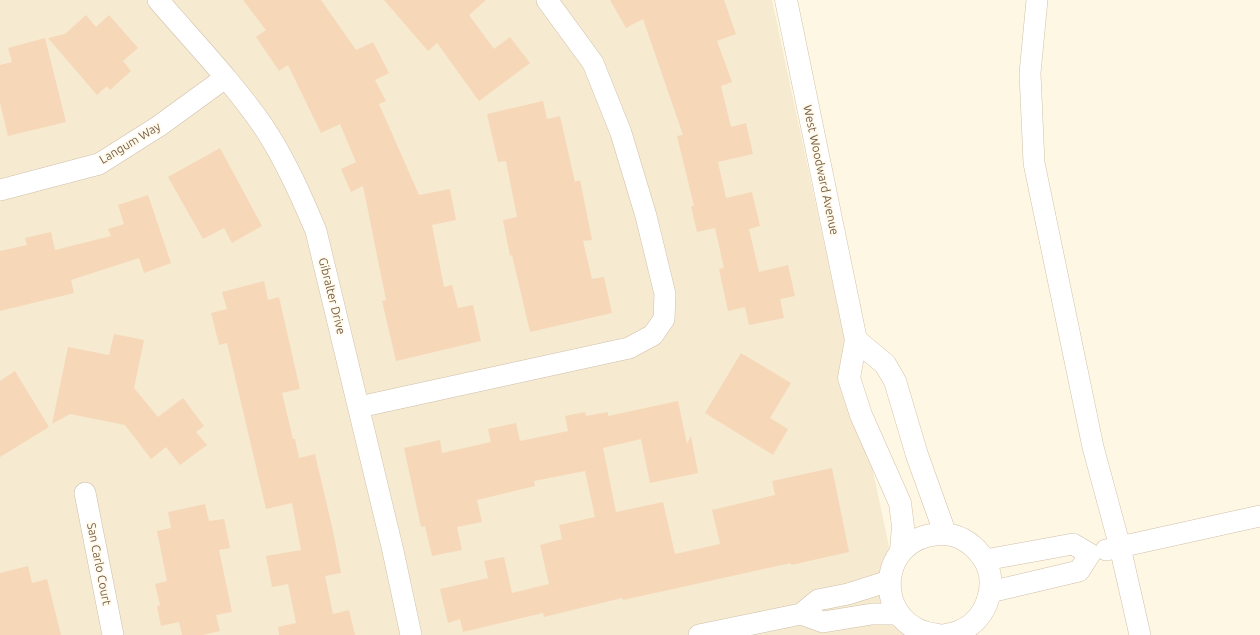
<!DOCTYPE html>
<style>
body{margin:0}
canvas{display:block;background:#fef7e3}
</style>
<canvas width="1260" height="635"></canvas>
<script>
const g = document.querySelector('canvas').getContext('2d');
g.lineJoin = 'round';
function fillPath(path, color) { g.fillStyle = color; g.fill(path, 'evenodd'); }
function stroke(path, color, width, dash) { g.strokeStyle = color; g.lineWidth = width; g.lineCap = dash ? 'butt' : 'round'; g.setLineDash(dash || []); g.stroke(path); }
function drawText(font, color, halo, rows, align = 'center') {
  g.font = font + ' Ubuntu,sans-serif'; g.lineWidth = 3.5; g.setLineDash([]); g.textBaseline = 'middle'; g.strokeStyle = halo; g.fillStyle = color; for (const [text, x, y, turn = 0] of rows) {
    g.save(); g.translate(x, y); g.rotate((+turn || 0) * Math.PI / 180); g.textAlign = isNaN(turn) ? turn : align; if (halo) g.strokeText(text, 0, 0); g.fillText(text, 0, 0); g.restore();
  }
}
const residential = new Path2D(`
 M 0,0 L 772,0 L 908,635 L 0,635 Z`);
const building = new Path2D(`
 M 243,0 L 321,0 L 356,50 L 373,42 L 389,73 L 375,80 L 386,101 L 379,104 L 419,195 L 450,189 L 456,220 L 432,225 L 444,287 L 452,285 L 458,308 L 473,305 L 481,341 L 396,361 L 382,301 L 386,300 L 363,186 L 351,192 L 341,169 L 356,162 L 340,124 L 321,133 L 288,65 L 279,71 L 256,37 L 266,30 Z
 M 384,0 L 486,0 L 469,15 L 494,49 L 510,37 L 530,63 L 479,101 L 437,43 L 428,51 Z
 M 610,0 L 724,0 L 736,34 L 717,41 L 732,82 L 721,86 L 731,127 L 746,123 L 753,154 L 718,162 L 726,198 L 752,192 L 760,226 L 749,229 L 759,272 L 788,265 L 795,296 L 780,299 L 784,318 L 749,325 L 745,307 L 728,311 L 719,269 L 724,268 L 715,228 L 697,232 L 691,206 L 694,206 L 677,136 L 683,135 L 643,19 L 626,28 Z
 M 86,15 L 96,27 L 109,15 L 138,48 L 123,61 L 131,71 L 110,90 L 107,86 L 97,95 L 48,38 L 65,34 Z
 M 45,38 L 66,122 L 8,136 L 0,103 L 0,65 L 12,62 L 8,48 Z
 M 543,101 L 547,119 L 560,116 L 575,182 L 580,180 L 592,240 L 583,241 L 592,279 L 604,277 L 612,313 L 530,332 L 512,255 L 510,256 L 503,220 L 517,217 L 506,161 L 498,162 L 487,114 Z
 M 220,148 L 262,226 L 232,243 L 224,228 L 203,239 L 168,177 Z
 M 148,195 L 171,263 L 144,273 L 139,258 L 71,280 L 74,293 L 0,311 L 0,251 L 27,245 L 25,238 L 51,232 L 55,250 L 111,236 L 108,229 L 124,224 L 118,205 Z
 M 264,281 L 268,300 L 279,297 L 300,389 L 282,393 L 293,439 L 295,439 L 299,458 L 315,454 L 333,531 L 341,573 L 325,576 L 333,614 L 349,610 L 355,635 L 279,635 L 278,627 L 296,623 L 288,584 L 272,587 L 266,556 L 301,550 L 292,503 L 266,509 L 227,343 L 219,345 L 211,313 L 227,309 L 222,292 Z
 M 114,334 L 144,340 L 134,388 L 158,417 L 183,398 L 204,426 L 196,432 L 207,445 L 180,465 L 166,447 L 151,459 L 125,425 L 70,414 L 52,424 L 68,347 L 109,355 Z
 M 741,353 L 791,383 L 770,418 L 788,429 L 773,455 L 705,413 Z
 M 15,371 L 49,427 L 0,457 L 0,381 Z
 M 678,401 L 687,444 L 691,436 L 698,473 L 650,483 L 641,439 L 603,448 L 616,512 L 663,502 L 675,554 L 720,544 L 712,510 L 775,495 L 772,481 L 832,468 L 849,552 L 791,565 L 791,563 L 623,600 L 622,598 L 544,617 L 543,613 L 463,632 L 460,619 L 448,623 L 440,589 L 488,578 L 484,561 L 504,557 L 512,593 L 549,584 L 540,545 L 562,539 L 559,525 L 595,517 L 585,471 L 534,481 L 535,486 L 477,500 L 482,522 L 457,527 L 462,550 L 432,556 L 425,526 L 421,527 L 404,448 L 440,440 L 442,453 L 491,442 L 488,429 L 516,423 L 520,441 L 568,431 L 565,416 L 585,412 L 586,416 L 608,412 L 608,416 Z
 M 205,504 L 209,521 L 224,519 L 230,548 L 219,550 L 232,612 L 216,615 L 220,631 L 203,635 L 182,635 L 179,622 L 161,626 L 157,606 L 160,605 L 155,584 L 167,581 L 157,531 L 171,528 L 168,512 Z
 M 28,566 L 32,583 L 47,579 L 61,635 L 0,635 L 0,573 Z`);
const street = new Path2D(`
 M 158,0 C 193,41 232,81 263,126 C 285,159 301,195 316,231 L 393,551 L 411,635
 M 1037,0 L 1030,73 L 1034,163 L 1093,447 L 1120,547 L 1140,635
 M 0,190 L 99,164 L 159,126 L 225,78
 M 359,407 L 629,348 L 653,335 L 664,319 L 665,294 L 646,216 L 621,133 L 593,63 L 547,0
 M 85,493 L 113,635
 M 1106,550 L 1260,516
 M 985,560 L 1073,544 L 1090,554 L 1079,571 L 990,592
 M 889,581 L 848,594 L 818,600 L 801,614 L 823,622 L 872,614 L 898,614
 M 699,635 L 801,614`);
const secondary = new Path2D(`
 M 786,0 L 856,340
 M 901,551 L 903,526 L 900,503 L 861,415 L 849,378 L 856,340 L 885,364 L 895,381 L 917,455 L 945,533
 M 938,635 C 873,629 874,538 939,534 C 956,533 971,542 981,555 C 1000,579 989,619 960,631 C 956,633 950,634 946,635`);
const streetNames = [
 ["Langum Way",130,143,-31],
 ["West Woodward Avenue",821,170,78],
 ["Gibralter Drive",332,296,76],
 ["San Carlo Court",99,564,79]
];
fillPath(residential, '#f6ead1');
fillPath(building, '#f6d8b9');
stroke(street, '#d0bfa9', 22);
stroke(secondary, '#d4c0a6', 23);
stroke(street, '#fff', 21);
stroke(secondary, '#fff', 22);
drawText('12px', '#785f47', '#fffaeb', streetNames);
</script>
